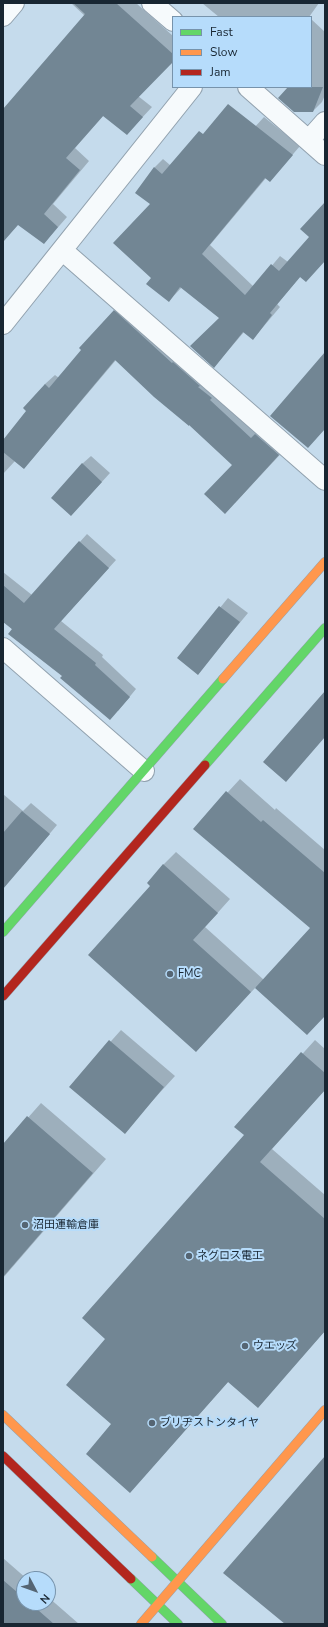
<!DOCTYPE html>
<meta charset="utf-8">
<style>
body{margin:0}
#map{position:relative;width:328px;height:1627px;overflow:hidden;background:#c5dbec;font-family:"Nunito Sans",sans-serif}
canvas{display:block}
.frame{position:absolute;inset:0;border:4px solid #182632;pointer-events:none}
.legend{position:absolute;left:172px;top:16px;width:140px;height:72px;box-sizing:border-box;background:#b6dcfb;border:1px solid #7793ab;margin:0;padding:5px 7px;list-style:none;font-size:12px;color:#182632}
.legend li{display:flex;align-items:center;gap:8px;height:20px}
.legend b{width:20px;border:1px solid #7793ab}
.north{position:absolute;left:16px;top:1571px;width:40px;height:40px;box-sizing:border-box;background:#b6dcfb;border:1px solid #7793ab;border-radius:50%;rotate:131deg;font-size:11px;font-weight:700;line-height:16px;text-align:center;color:#182632}
.north::after{content:'';display:block;margin:auto;width:14px;height:18px;background:#556573;clip-path:polygon(50% 0,100% 100%,50% 72%,0 100%)}
</style>
<div id="map">
<canvas width="328" height="1627"></canvas>
<div class="frame"></div>
<ul class="legend">
<li><b style="height:5px;background:#63d668"></b>Fast</li>
<li><b style="height:5px;background:#ff974d"></b>Slow</li>
<li><b style="height:5px;background:#b3261e"></b>Jam</li>
</ul>
<div class="north">N</div>
</div>
<script>
const g = document.querySelector('canvas').getContext('2d');
g.lineJoin = 'round';
function fillPath(path, color) { g.fillStyle = color; g.fill(path, 'evenodd'); }
function stroke(path, color, width, dash) { g.strokeStyle = color; g.lineWidth = width; g.lineCap = dash ? 'butt' : 'round'; g.setLineDash(dash || []); g.stroke(path); }
function drawText(font, color, halo, rows, align = 'center') {
  g.font = font + ' "Nunito Sans","Noto Sans JP",sans-serif'; g.lineWidth = 4; g.setLineDash([]); g.textBaseline = 'middle'; g.strokeStyle = halo; g.fillStyle = color; for (const [text, x, y, turn = 0] of rows) {
    g.save(); g.translate(x, y); g.rotate((+turn || 0) * Math.PI / 180); g.textAlign = isNaN(turn) ? turn : align; if (halo) g.strokeText(text, 0, 0); g.fillText(text, 0, 0); g.restore();
  }
}
const shadow = new Path2D(`
 M 71,3 L 136,3 L 173,36 L 173,60 L 138,96 L 152,107 L 127,134 L 104,115 L 75,148 L 89,161 L 53,204 L 67,217 L 53,233 L 44,243 L 18,224 L 3,242 L 3,110 L 85,16 Z
 M 202,3 L 319,3 L 309,17 L 219,17 Z
 M 311,19 L 325,32 L 325,95 L 322,102 L 313,111 L 290,87 L 311,87 Z
 M 264,117 L 300,146 L 270,181 L 266,178 L 210,245 L 254,287 L 280,256 L 288,262 L 311,237 L 325,203 L 325,260 L 301,276 L 277,304 L 280,307 L 253,339 L 244,332 L 214,367 L 221,318 L 182,287 L 169,301 L 152,278 L 151,204 L 137,192 L 155,167 L 163,159 L 198,189 Z
 M 124,301 L 289,445 L 235,503 L 233,465 L 189,423 L 116,360 L 33,458 L 23,468 L 15,461 L 3,474 L 3,441 L 27,411 L 45,384 L 55,375 L 59,378 Z
 M 91,456 L 110,473 L 80,506 L 82,464 Z
 M 87,534 L 116,560 L 61,621 L 103,655 L 102,657 L 136,689 L 118,711 L 63,676 L 3,621 L 3,572 L 32,595 Z
 M 228,598 L 248,613 L 198,673 L 179,658 Z
 M 240,779 L 275,810 L 276,808 L 325,850 L 325,1015 L 307,1034 L 256,987 L 196,1051 L 152,886 L 163,865 L 176,852 L 230,899 L 205,927 L 264,980 L 311,928 L 194,829 Z
 M 3,794 L 23,811 L 31,803 L 57,825 L 20,869 L 3,870 Z
 M 121,1030 L 175,1076 L 124,1132 L 71,1086 Z
 M 315,1040 L 325,1049 L 325,1090 L 272,1149 L 325,1195 L 325,1331 L 258,1406 L 229,1381 L 130,1492 L 113,1424 L 107,1339 L 245,1135 L 236,1127 Z
 M 41,1103 L 106,1159 L 3,1278 L 3,1146 Z
 M 3,1558 L 27,1579 L 24,1579 L 24,1603 L 48,1603 L 48,1597 L 79,1624 L 3,1624 Z`);
const building = new Path2D(`
 M 73,3 L 116,3 L 173,54 L 173,62 L 130,106 L 143,117 L 127,135 L 103,116 L 66,158 L 80,170 L 44,214 L 58,227 L 44,244 L 18,225 L 3,242 L 3,109 L 85,14 Z
 M 288,87 L 323,87 L 313,112 L 294,112 L 278,98 Z
 M 228,104 L 293,155 L 270,182 L 265,178 L 202,254 L 245,295 L 271,264 L 279,271 L 309,237 L 300,229 L 325,202 L 325,261 L 306,282 L 300,277 L 270,313 L 272,315 L 253,340 L 243,332 L 214,368 L 190,346 L 219,318 L 180,287 L 169,302 L 146,284 L 151,278 L 113,243 L 150,204 L 135,193 L 154,167 L 162,174 L 199,131 L 203,134 Z
 M 114,310 L 172,363 L 173,362 L 200,386 L 198,387 L 212,398 L 210,400 L 251,438 L 255,434 L 279,455 L 225,514 L 204,494 L 232,465 L 189,425 L 189,426 L 154,397 L 115,360 L 24,469 L 3,452 L 3,440 L 26,411 L 23,408 L 45,384 L 49,388 L 81,350 L 79,348 Z
 M 325,352 L 325,429 L 308,448 L 270,416 Z
 M 82,463 L 102,482 L 71,516 L 51,498 Z
 M 79,541 L 109,568 L 54,629 L 96,663 L 95,665 L 130,697 L 110,720 L 60,678 L 62,676 L 8,634 L 12,629 L 3,622 L 3,585 L 24,603 Z
 M 219,606 L 240,622 L 198,675 L 177,658 Z
 M 325,691 L 325,737 L 286,782 L 263,762 Z
 M 226,791 L 261,822 L 263,820 L 325,873 L 325,1016 L 307,1035 L 255,988 L 310,928 L 193,829 Z
 M 22,811 L 50,834 L 3,889 L 3,833 Z
 M 163,864 L 218,913 L 193,940 L 251,992 L 196,1052 L 88,955 L 150,886 L 147,883 Z
 M 109,1040 L 164,1087 L 125,1134 L 69,1087 Z
 M 301,1052 L 325,1073 L 325,1090 L 260,1162 L 325,1219 L 325,1331 L 258,1408 L 228,1382 L 130,1493 L 86,1454 L 111,1424 L 66,1385 L 105,1339 L 82,1318 L 244,1135 L 234,1127 Z
 M 27,1116 L 93,1173 L 3,1277 L 3,1144 Z
 M 325,1456 L 325,1624 L 285,1624 L 223,1573 Z
 M 3,1580 L 24,1598 L 24,1603 L 30,1603 L 54,1624 L 3,1624 Z`);
const street = new Path2D(`
 M 152,3 L 173,21
 M 3,16 L 14,3
 M 248,87 L 325,155
 M 309,140 L 325,122
 M 62,250 L 325,480
 M 3,324 L 192,87
 M 3,648 L 144,771`);
const fast = new Path2D(`
 M 205,765 L 325,628
 M 3,932 L 223,679
 M 152,1557 L 222,1624
 M 131,1579 L 178,1624`);
const slow = new Path2D(`
 M 223,679 L 325,562
 M 3,1415 L 152,1557
 M 141,1624 L 325,1410`);
const jam = new Path2D(`
 M 3,996 L 205,765
 M 3,1456 L 131,1579`);
const markers = [
 [170,974,4,"#556573"],
 [25,1225,4,"#556573"],
 [189,1256,4,"#556573"],
 [245,1346,4,"#556573"],
 [152,1423,4,"#556573"]
];
const poiNames = [
 ["FMC",178,974],
 ["沼田運輸倉庫",33,1225],
 ["ネグロス電工",197,1256],
 ["ウエッズ",253,1346],
 ["ブリヂストンタイヤ",160,1423]
];
fillPath(shadow, '#0003');
fillPath(building, '#728694');
stroke(street, '#91a1ae', 22);
stroke(fast, '#91a1ae', 10);
stroke(slow, '#91a1ae', 10);
stroke(jam, '#91a1ae', 10);
stroke(street, '#f6fafc', 20);
stroke(fast, '#63d668', 9);
stroke(slow, '#ff974d', 9);
stroke(jam, '#b3261e', 9);
for (const [x, y, r, color] of markers) { const dot = new Path2D(); dot.arc(x, y, r, 0, 2 * Math.PI); g.fillStyle = color; g.fill(dot); stroke(dot, '#b6dcfb', 1.5); }
drawText('11px', '#182632', '#b6dcfb', poiNames, 'left');
</script>
